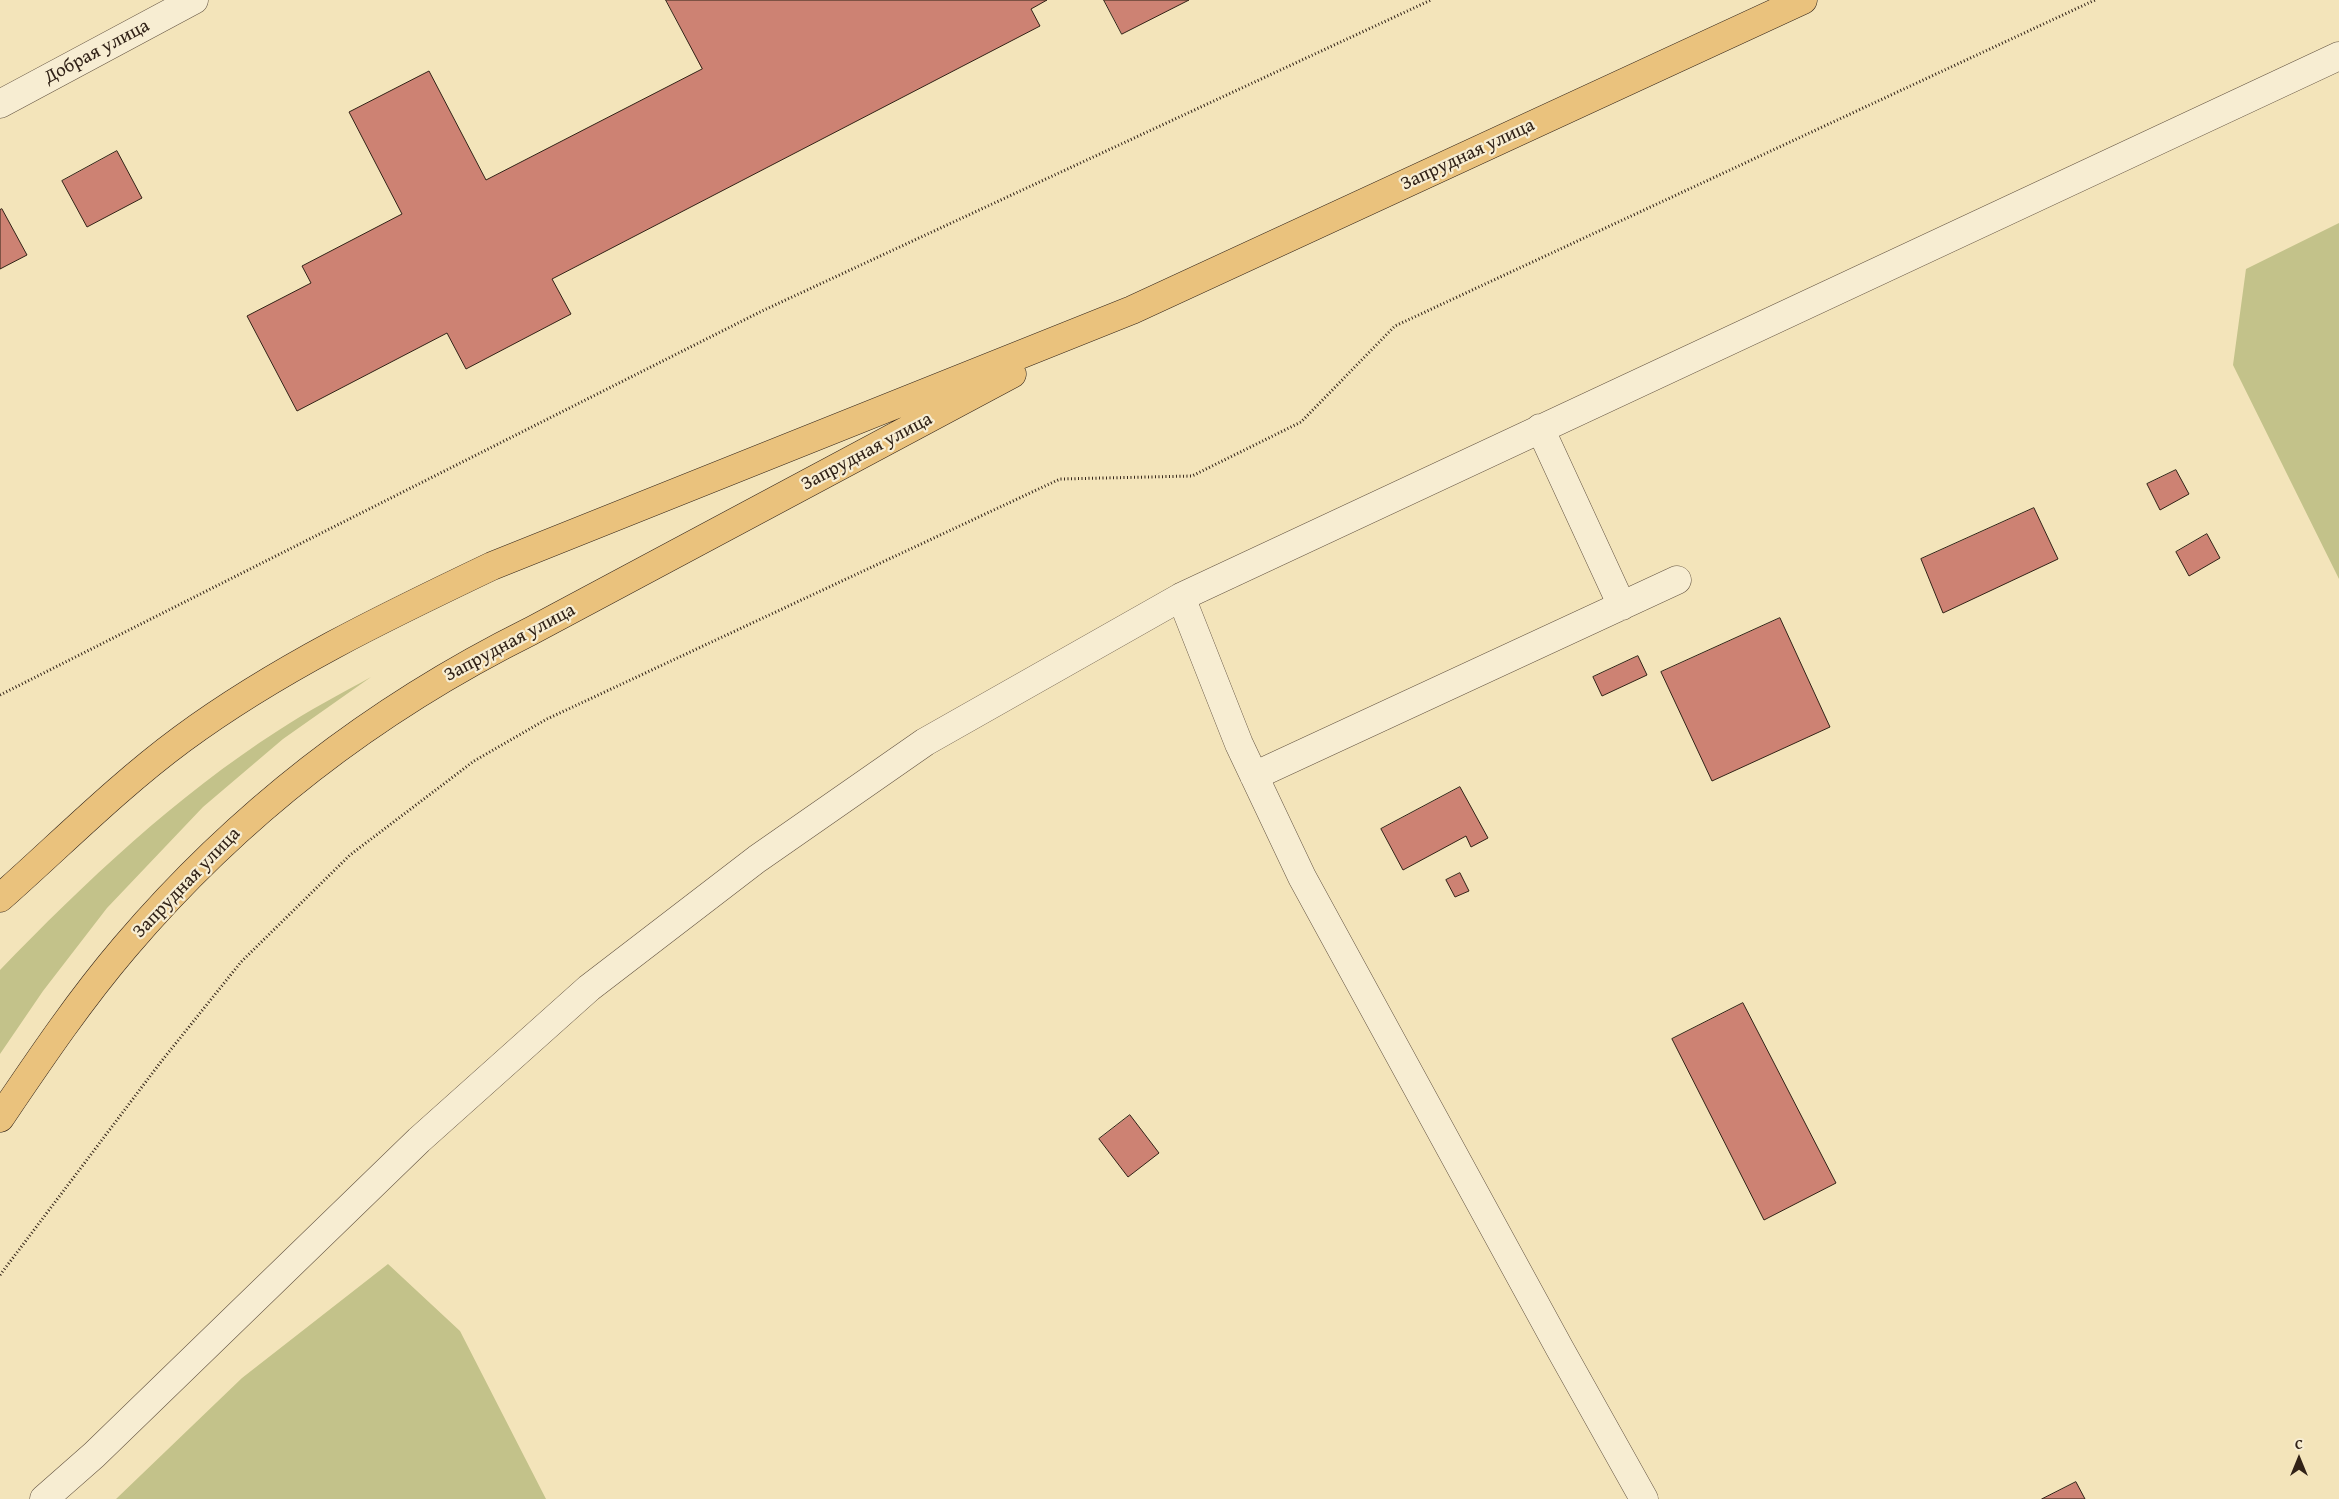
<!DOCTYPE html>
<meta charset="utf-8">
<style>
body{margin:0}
#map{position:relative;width:2339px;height:1499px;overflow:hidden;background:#f3e4ba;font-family:"Gentium Book Plus",serif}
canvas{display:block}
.north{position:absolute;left:2274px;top:1434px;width:50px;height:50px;-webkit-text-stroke:4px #f7edd2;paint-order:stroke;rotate:0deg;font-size:14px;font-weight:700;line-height:20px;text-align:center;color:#312217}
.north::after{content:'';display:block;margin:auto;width:18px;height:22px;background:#312217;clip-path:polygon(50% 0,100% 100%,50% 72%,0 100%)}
</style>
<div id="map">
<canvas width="2339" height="1499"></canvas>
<div class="north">С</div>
</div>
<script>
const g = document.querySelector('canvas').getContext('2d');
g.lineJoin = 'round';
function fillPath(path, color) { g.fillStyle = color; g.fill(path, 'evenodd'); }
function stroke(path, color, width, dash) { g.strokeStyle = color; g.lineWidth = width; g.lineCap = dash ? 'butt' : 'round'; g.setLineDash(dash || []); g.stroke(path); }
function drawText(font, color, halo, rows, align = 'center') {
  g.font = font + ' "Gentium Book Plus",serif'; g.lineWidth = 4.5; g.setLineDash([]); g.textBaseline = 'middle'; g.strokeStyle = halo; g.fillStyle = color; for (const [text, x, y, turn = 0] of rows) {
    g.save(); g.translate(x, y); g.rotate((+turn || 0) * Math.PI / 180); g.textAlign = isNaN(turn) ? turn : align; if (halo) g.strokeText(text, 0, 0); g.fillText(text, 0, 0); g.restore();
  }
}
const green = new Path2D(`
 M 2339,223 L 2339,579 L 2233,365 L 2246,269 Z
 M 371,677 L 283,739 L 203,807 L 107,908 L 43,991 L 0,1054 L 0,970 C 85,882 176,796 279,730 C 308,711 340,694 371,677 Z
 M 388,1264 L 460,1331 L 546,1499 L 116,1499 L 242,1378 Z`);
const building = new Path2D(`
 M 666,0 L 1047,0 L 1031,9 L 1040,26 L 552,279 L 571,314 L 466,369 L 447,333 L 297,411 L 247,316 L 311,283 L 302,266 L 402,214 L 349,112 L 429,71 L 486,180 L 702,69 Z
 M 1104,0 L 1189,0 L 1122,34 Z
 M 117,151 L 142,198 L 87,227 L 62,181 Z
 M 2,209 L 27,255 L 0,269 L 0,210 Z
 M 2176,470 L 2189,494 L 2160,510 L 2147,484 Z
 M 2034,508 L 2058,559 L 1943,613 L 1921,559 Z
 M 2207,534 L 2220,558 L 2189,576 L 2176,552 Z
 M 1780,618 L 1830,727 L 1712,781 L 1661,672 Z
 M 1638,656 L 1647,675 L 1602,696 L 1593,677 Z
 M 1460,787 L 1488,838 L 1471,847 L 1466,836 L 1403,870 L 1381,829 Z
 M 1460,873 L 1469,891 L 1455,897 L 1446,880 Z
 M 1743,1003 L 1836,1183 L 1764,1220 L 1672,1039 Z
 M 1130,1115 L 1159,1153 L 1128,1177 L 1099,1139 Z
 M 2076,1482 L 2085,1499 L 2042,1499 Z`);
const path = new Path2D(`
 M 0,695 L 762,311 L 1431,0
 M 0,1275 L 160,1063 L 241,962 L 350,855 L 474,761 L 547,719 L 1060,479 L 1192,476 L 1301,422 L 1395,326 L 2095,0`);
const minor = new Path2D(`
 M 0,104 L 194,0
 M 1540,428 L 1622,606
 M 1254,776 L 1677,580
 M 44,1499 L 94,1455 L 419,1140 L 589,988 L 757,859 L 925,742 L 1181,597
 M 1644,1499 L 1560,1349 L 1302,877 L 1239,744 L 1181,597 L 2339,56`);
const major = new Path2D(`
 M 0,898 C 60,845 117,787 182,739 C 277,669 385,617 492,566 L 1132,310 L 1803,0
 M 0,1118 C 40,1059 79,1001 125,947 C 239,813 374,709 531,631 L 1012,374`);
const streetNames = [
 ["Добрая улица",97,52,-28],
 ["Запрудная улица",1468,155,-25],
 ["Запрудная улица",867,452,-28],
 ["Запрудная улица",510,643,-28],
 ["Запрудная улица",187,883,-46]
];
fillPath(green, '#c3c28a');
fillPath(building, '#cd8273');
stroke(building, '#312217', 1);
stroke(minor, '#625240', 29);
stroke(major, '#312217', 29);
stroke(path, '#312217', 3, [1, 2.5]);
stroke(minor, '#f7edd2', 28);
stroke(major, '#eac27d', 28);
drawText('19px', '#312217', '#f7edd2', streetNames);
</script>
